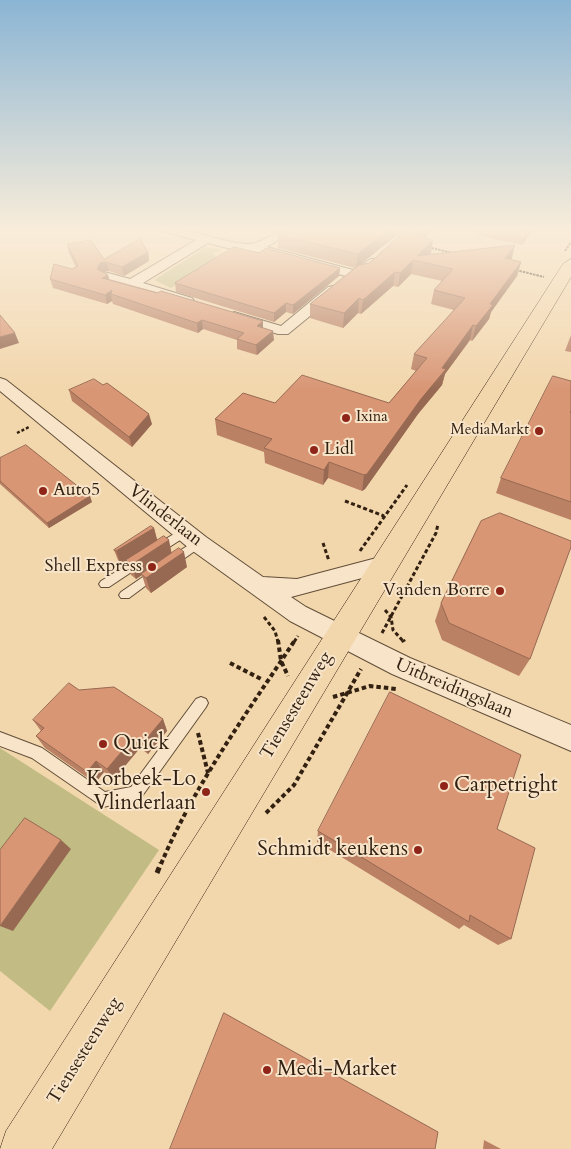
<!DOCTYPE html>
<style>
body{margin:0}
canvas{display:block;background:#f2d6ac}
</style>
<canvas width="571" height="1149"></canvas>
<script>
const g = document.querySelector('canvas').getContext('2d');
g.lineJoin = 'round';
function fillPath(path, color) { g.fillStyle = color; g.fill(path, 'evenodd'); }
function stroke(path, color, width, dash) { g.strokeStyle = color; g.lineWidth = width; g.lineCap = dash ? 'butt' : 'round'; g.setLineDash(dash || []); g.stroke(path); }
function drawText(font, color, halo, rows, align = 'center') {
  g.font = font + ' Cardo,serif'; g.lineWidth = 4; g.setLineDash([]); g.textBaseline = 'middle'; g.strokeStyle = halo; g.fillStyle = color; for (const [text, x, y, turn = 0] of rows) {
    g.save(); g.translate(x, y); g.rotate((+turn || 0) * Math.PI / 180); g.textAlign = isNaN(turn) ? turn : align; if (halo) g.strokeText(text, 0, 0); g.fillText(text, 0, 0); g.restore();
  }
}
const green = new Path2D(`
 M 206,247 L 220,250 L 212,254 L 217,256 L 171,288 L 154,280 Z
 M 0,748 L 159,850 L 50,1011 L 0,971 Z`);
const pathFar4 = new Path2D(`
 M 428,247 L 452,253
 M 565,251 L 571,242
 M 516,270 L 544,277`);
const pathFar3 = new Path2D(`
 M 17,433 L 29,427`);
const pathFar2 = new Path2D(`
 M 345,501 L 384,516
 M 323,543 L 329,561
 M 360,551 L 407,485
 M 385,610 L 391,617 L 393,630 L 404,642
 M 264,617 L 275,631 L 278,642
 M 382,633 L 436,533 L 438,524
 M 294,642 L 298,636`);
const pathFar1 = new Path2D(`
 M 278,640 L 281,661 L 288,676
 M 403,640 L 404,642
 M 230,663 L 261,679
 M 333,697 L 370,686 L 396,689
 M 198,733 L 208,773
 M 266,813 L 294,785 L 361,669
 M 161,864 C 195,784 247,713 295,640`);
const path = new Path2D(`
 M 157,873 L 161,863`);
const lane = new Path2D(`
 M 184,528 L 189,532 L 188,535 L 160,553 L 152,553 L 151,550 L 152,547 Z
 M 198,539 L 203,543 L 202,546 L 175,565 L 167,565 L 165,562 L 167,559 Z
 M 141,556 L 147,560 L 145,563 L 109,587 L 101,587 L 99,584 L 101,581 Z
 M 156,568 L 160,569 L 162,572 L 160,575 L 129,598 L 121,598 L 119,595 L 121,592 Z
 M 201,697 L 206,699 L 208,703 L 206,707 L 140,799 L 103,807 L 32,758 L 0,746 L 0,732 L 42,748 L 105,792 L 131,787 L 196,699 Z`);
const street = new Path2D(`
 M 160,229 C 189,226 215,241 244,244 C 263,246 272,229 294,229 L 267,247 L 353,270 L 371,259 L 379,259 L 381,262 L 366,276 L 353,278 L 257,252 L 243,252 L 208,243 L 143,283 L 192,298 L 194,301 L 187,305 L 103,280 L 101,277 L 103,274 L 108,273 L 130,279 L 196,240 L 162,231 Z
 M 333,286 L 340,290 L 338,293 L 288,334 L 278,334 L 229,319 L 227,316 L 234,312 L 281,326 L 328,287 Z
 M 0,378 L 6,380 L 206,537 L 263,577 L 297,579 L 384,556 L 392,558 L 395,564 L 392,570 L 291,597 L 306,607 L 410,658 L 571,725 L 571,751 L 392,674 L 290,621 L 190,549 L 0,391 Z`);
const primary = new Path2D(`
 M 571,259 L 571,277 L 52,1149 L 0,1149 L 6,1131 L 563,264 Z`);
const wall = new Path2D(`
 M 287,229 L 434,229 L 425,238 L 431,253 L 430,254 L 515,245 L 510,260 L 521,262 L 517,276 L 491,312 L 489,319 L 472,341 L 470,340 L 445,374 L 442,385 L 418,414 L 365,489 L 362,491 L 328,478 L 323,485 L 265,463 L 264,452 L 217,435 L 215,419 L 275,403 L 389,403 L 416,371 L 411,369 L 414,354 L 454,310 L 431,304 L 434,290 L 442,281 L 411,274 L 398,287 L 393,286 L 361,314 L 358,313 L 343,328 L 310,318 L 310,304 L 355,268 L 278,248 L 278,235 ZM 399,236 L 369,263 L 360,265 L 394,237 Z
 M 479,229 L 534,229 L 522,245 L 477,235 Z
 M 67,244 L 104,259 L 148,252 L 149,261 L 124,276 L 109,271 L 103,272 L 108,275 L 109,279 L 263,321 L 263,328 L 274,340 L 257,355 L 237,349 L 237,340 L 203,329 L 198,333 L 113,304 L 112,301 L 107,304 L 53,288 L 50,279 L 76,267 L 69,253 Z
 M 259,253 L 340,268 L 339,276 L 293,314 L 286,312 L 274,322 L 176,292 L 175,283 Z
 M 571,335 L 571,352 L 565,351 Z
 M 103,385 L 152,424 L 132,447 L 72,401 L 69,390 Z
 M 570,412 L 571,412 L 571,520 L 496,493 L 501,478 Z
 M 0,458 L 92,502 L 49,528 L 0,484 Z
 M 154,528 L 157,540 L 187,567 L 151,593 L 146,588 L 142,575 L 136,579 L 131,575 L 127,562 L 121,566 L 120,565 L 114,550 Z
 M 441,603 L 530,659 L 519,676 L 442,640 L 435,621 Z
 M 79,690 L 163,719 L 167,731 L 148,754 L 140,748 L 114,779 L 104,772 L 95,783 L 45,748 L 36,736 L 41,731 L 33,720 Z
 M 497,829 L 511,939 L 498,945 L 464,925 L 459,929 L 317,842 L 318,831 Z
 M 484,1140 L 501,1149 L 483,1149 Z`);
const shadedWall = new Path2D(`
 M 389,229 L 395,229 L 394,237 L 356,268 L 358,254 Z
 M 422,229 L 434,229 L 413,249 L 415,236 Z
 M 528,229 L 534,229 L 522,245 L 526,231 Z
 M 433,240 L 431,253 L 422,262 L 417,256 Z
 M 515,245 L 512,258 L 501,272 L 505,258 Z
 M 148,252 L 149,261 L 124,276 L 122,267 Z
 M 413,260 L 411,274 L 398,287 L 400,273 Z
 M 106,262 L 109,271 L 103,272 L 97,269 L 100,263 Z
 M 521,262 L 517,276 L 491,312 L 489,319 L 472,341 L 476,326 L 490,304 Z
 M 340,268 L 339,276 L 293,314 L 293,305 Z
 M 395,272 L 393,286 L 361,314 L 363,300 Z
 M 108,275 L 110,284 L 102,278 Z
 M 112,290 L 111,294 L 112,301 L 107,304 L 105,295 Z
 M 359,298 L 358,313 L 343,328 L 344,313 Z
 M 286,303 L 286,312 L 274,322 L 274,313 Z
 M 202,320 L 203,329 L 198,333 L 197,323 Z
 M 263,321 L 263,331 L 257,326 Z
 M 473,325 L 470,340 L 445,374 L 442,385 L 418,414 L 365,489 L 362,491 L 364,475 L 421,399 L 442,368 Z
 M 273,331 L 274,340 L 257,355 L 256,345 Z
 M 15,333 L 19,343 L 0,349 L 0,337 Z
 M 149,414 L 152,424 L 132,447 L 129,437 Z
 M 329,462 L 328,478 L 323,485 L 324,470 Z
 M 90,496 L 92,502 L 49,528 L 47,523 Z
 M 154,528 L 158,543 L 126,560 L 127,562 L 121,566 L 116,551 Z
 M 169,540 L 172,555 L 141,574 L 142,575 L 136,579 L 131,565 Z
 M 184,552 L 187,567 L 151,593 L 146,578 Z
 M 163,719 L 167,731 L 148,754 L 143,743 Z
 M 134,737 L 140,748 L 114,779 L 107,769 Z
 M 96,761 L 104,772 L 95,783 L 87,772 Z
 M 61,840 L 71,849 L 13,931 L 0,926 Z`);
const building = new Path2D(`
 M 287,229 L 389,229 L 358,254 L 278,235 Z
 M 408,229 L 422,229 L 415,236 L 433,240 L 417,256 L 515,245 L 505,258 L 521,262 L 490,304 L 493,305 L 476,326 L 473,325 L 442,368 L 446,369 L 421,399 L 367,474 L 364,475 L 329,462 L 324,470 L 264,448 L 272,439 L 215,419 L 243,393 L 275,403 L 302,375 L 389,403 L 427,358 L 414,354 L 465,298 L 434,290 L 453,269 L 413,260 L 400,273 L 395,272 L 363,300 L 359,298 L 344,313 L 310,304 L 359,265 L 369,263 Z
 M 513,229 L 528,229 L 526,231 Z
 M 140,239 L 148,252 L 122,267 L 106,262 L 100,263 L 97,269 L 108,275 L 102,278 L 157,293 L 161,291 L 263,321 L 257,326 L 273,331 L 256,345 L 237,339 L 244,333 L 202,320 L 197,323 L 111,294 L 112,290 L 105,295 L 50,279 L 54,264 L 72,269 L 78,266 L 67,244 L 91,240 L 104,259 Z
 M 234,247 L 259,253 L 266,248 L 340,268 L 293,305 L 286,303 L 274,313 L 175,283 Z
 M 0,315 L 15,333 L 0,337 Z
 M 553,376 L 571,381 L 571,411 L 570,412 L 571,412 L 571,502 L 501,478 Z
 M 94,379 L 103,385 L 107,383 L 149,414 L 129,437 L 69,390 Z
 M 26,445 L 90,496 L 47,523 L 0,481 L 0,458 Z
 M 500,513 L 571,541 L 571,547 L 530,659 L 449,623 L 441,603 L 481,521 Z
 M 151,526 L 154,528 L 116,551 L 114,550 Z
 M 164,536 L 169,540 L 131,565 L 126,560 Z
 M 179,548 L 184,552 L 146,578 L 141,574 Z
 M 69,683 L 79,690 L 114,687 L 163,719 L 143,743 L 134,737 L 107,769 L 96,761 L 87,772 L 36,736 L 44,728 L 33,720 Z
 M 390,692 L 521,755 L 497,829 L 535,848 L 511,939 L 470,915 L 469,922 L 318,831 Z
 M 25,818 L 61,840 L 0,926 L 0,850 Z
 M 224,1013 L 438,1132 L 435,1149 L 170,1149 Z`);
const markers = [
 [346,418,5,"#8f2418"],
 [539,431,5,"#8f2418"],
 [314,450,5,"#8f2418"],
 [43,491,5,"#8f2418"],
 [152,567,5,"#8f2418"],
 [500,591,5,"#8f2418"],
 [103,744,5,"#8f2418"],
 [444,786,5,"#8f2418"],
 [206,792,5,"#8f2418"],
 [418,850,5,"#8f2418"],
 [267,1070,5,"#8f2418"]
];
const farPoinames = [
 ["Ixina",356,418],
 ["MediaMarkt",529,431,"right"]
];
const poiNames = [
 ["Lidl",324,450],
 ["Auto5",53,491],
 ["Shell Express",142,567,"right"],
 ["Vanden Borre",490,591,"right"]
];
const streetNames = [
 ["Vlinderlaan",165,516,38],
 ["Uitbreidingslaan",454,689,23],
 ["Tiensesteenweg",297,706,-59],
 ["Tiensesteenweg",85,1051,-58]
];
const nearPoinames = [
 ["Quick",113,744],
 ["Korbeek-Lo",196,780,"right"],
 ["Vlinderlaan",196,804,"right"],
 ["Carpetright",454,786],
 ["Schmidt keukens",408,850,"right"],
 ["Medi-Market",277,1070]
];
fillPath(green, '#c2bc84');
stroke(lane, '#624e38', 2);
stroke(street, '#624e38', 2);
stroke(primary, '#322011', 1);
stroke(pathFar4, '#322011', 2, [2.5, 1]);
stroke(pathFar3, '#322011', 2.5, [3, 2]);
stroke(pathFar2, '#322011', 3, [4, 2.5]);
stroke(pathFar1, '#322011', 4, [4.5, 3]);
stroke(path, '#322011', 5, [6, 4]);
fillPath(lane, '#f7e4c9');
fillPath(street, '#f7e4c9');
fillPath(primary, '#f2d6ac');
fillPath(wall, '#ba8165');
fillPath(shadedWall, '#976952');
fillPath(building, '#d89675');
stroke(building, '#976952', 1);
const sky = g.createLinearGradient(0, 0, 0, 390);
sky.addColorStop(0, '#8bb5d4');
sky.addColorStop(0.59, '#f9edda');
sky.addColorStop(1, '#f9edda00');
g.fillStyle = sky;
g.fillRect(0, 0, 571, 390);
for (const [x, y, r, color] of markers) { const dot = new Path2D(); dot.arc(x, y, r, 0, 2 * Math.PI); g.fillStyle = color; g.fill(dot); stroke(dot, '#f7e4c9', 2); }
drawText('15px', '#322011', '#f7e4c9', farPoinames, 'left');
drawText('18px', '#322011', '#f7e4c9', poiNames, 'left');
drawText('18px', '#322011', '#f7e4c9', streetNames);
drawText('21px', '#322011', '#f7e4c9', nearPoinames, 'left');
</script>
